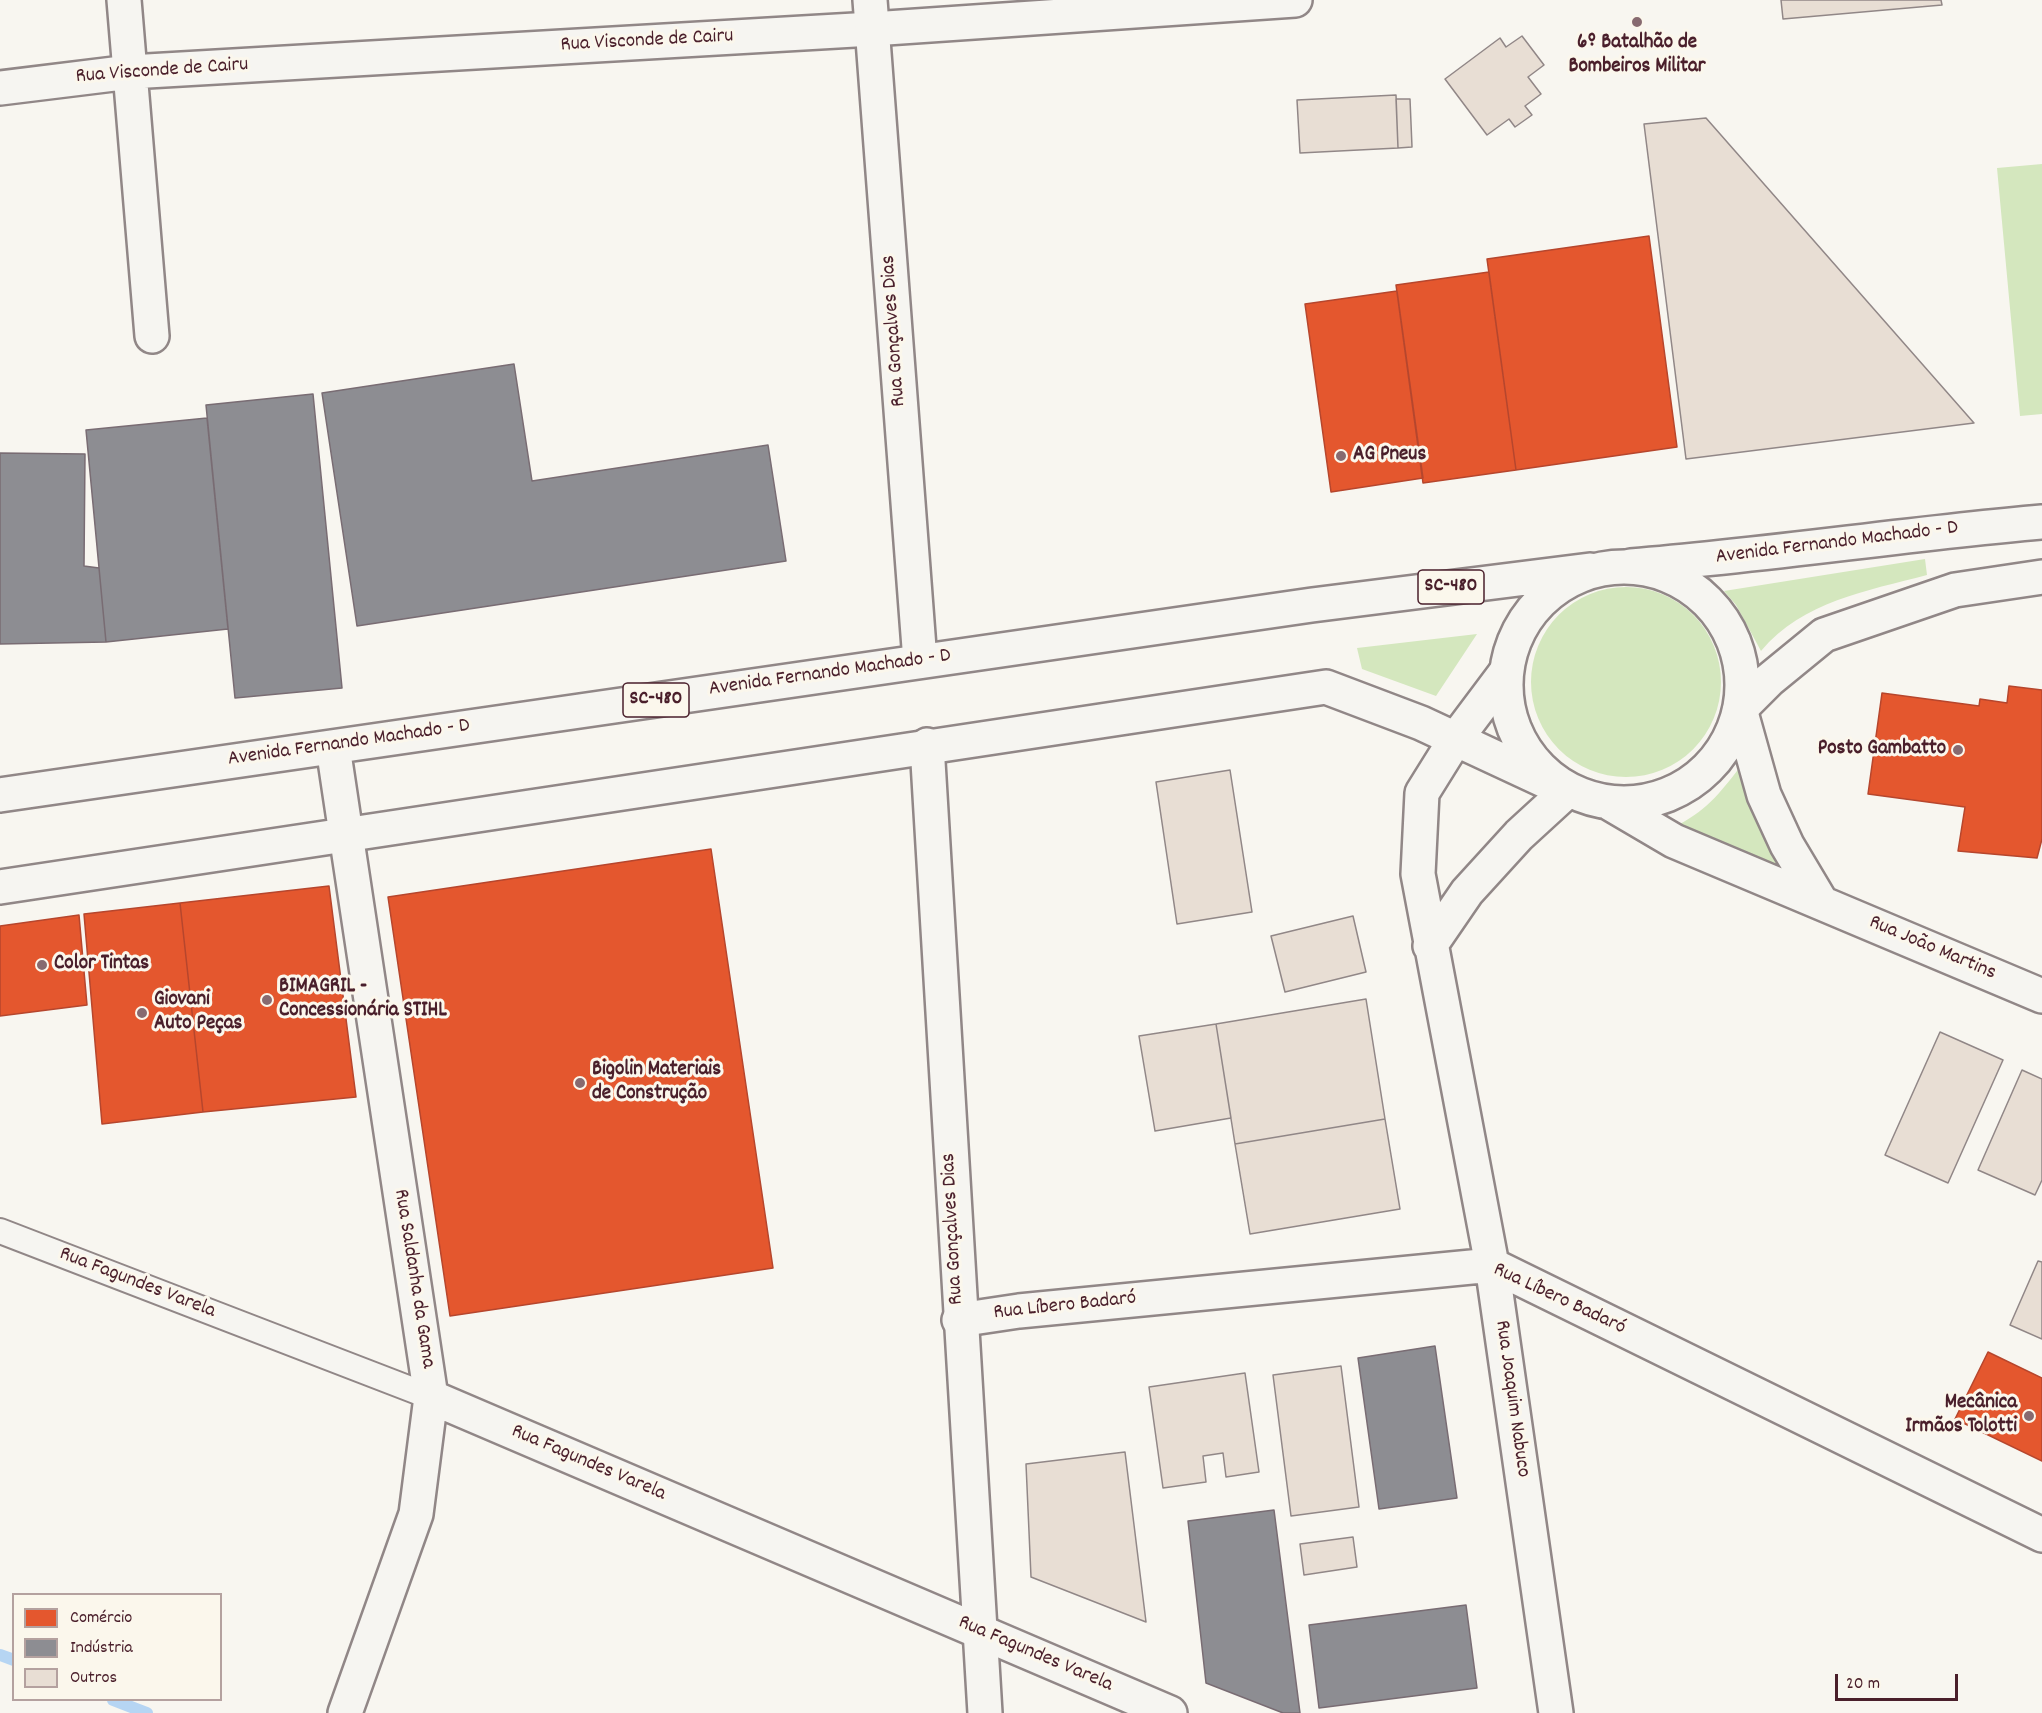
<!DOCTYPE html>
<meta charset="utf-8">
<style>
body{margin:0}
#map{position:relative;width:2042px;height:1713px;overflow:hidden;background:#f8f6f0;font-family:Dekko,sans-serif}
canvas{display:block}
.legend{position:absolute;left:12px;top:1593px;width:210px;height:108px;box-sizing:border-box;background:#fbf7ec;border:2px solid #b4a19f;margin:0;padding:8px 10px;list-style:none;font-size:18px;color:#4a1f2b}
.legend li{display:flex;align-items:center;gap:12px;height:30px}
.legend b{width:30px;border:2px solid #b4a19f}
.scale{position:absolute;left:1835px;top:1674px;width:123px;height:27px;box-sizing:border-box;border:3px solid #4a1f2b;border-top:0;padding-left:8px;font-size:18px;line-height:21px;white-space:nowrap;color:#4a1f2b;-webkit-text-stroke:4px #fbf7ec;paint-order:stroke}
</style>
<div id="map">
<canvas width="2042" height="1713"></canvas>
<ul class="legend">
<li><b style="height:16px;background:#e4572e"></b>Comércio</li>
<li><b style="height:16px;background:#8d8d92"></b>Indústria</li>
<li><b style="height:16px;background:#e8ded4"></b>Outros</li>
</ul>
<div class="scale">20 m</div>
</div>
<script>
const g = document.querySelector('canvas').getContext('2d');
g.lineJoin = 'round';
function fillPath(path, color) { g.fillStyle = color; g.fill(path, 'evenodd'); }
function stroke(path, color, width, dash) { g.strokeStyle = color; g.lineWidth = width; g.lineCap = dash ? 'butt' : 'round'; g.setLineDash(dash || []); g.stroke(path); }
function drawText(font, color, halo, rows, align = 'center') {
  g.font = font + ' Dekko,sans-serif'; g.lineWidth = 6; g.setLineDash([]); g.textBaseline = 'middle'; g.strokeStyle = halo; g.fillStyle = color; for (const [text, x, y, turn = 0] of rows) {
    g.save(); g.translate(x, y); g.rotate((+turn || 0) * Math.PI / 180); g.textAlign = isNaN(turn) ? turn : align; if (halo) g.strokeText(text, 0, 0); g.fillText(text, 0, 0); g.restore();
  }
}
const green = new Path2D(`
 M 2042,164 L 2042,414 L 2020,416 L 1997,168 Z
 M 1925,559 L 1927,575 C 1867,591 1803,601 1761,651 L 1736,605 L 1724,591 Z
 M1531 682a95 95 0 1 1 190 0a95 95 0 1 1-190 0Z
 M 1477,634 L 1436,696 L 1362,669 L 1357,648 Z
 M 1744,762 L 1793,875 L 1678,825 C 1709,809 1723,789 1744,762 Z`);
const shops = new Path2D(`
 M 1649,236 L 1677,447 L 1516,470 L 1487,259 Z
 M 1489,272 L 1516,470 L 1423,483 L 1396,285 Z
 M 1397,291 L 1423,478 L 1331,492 L 1305,304 Z
 M 2009,686 L 2042,690 L 2042,839 L 2037,858 L 1958,851 L 1965,807 L 1868,794 L 1882,693 L 1979,706 L 1980,699 L 2007,703 Z
 M 711,849 L 773,1268 L 450,1316 L 388,897 Z
 M 329,886 L 356,1097 L 203,1112 L 180,903 Z
 M 180,903 L 203,1112 L 102,1124 L 84,914 Z
 M 79,915 L 87,1005 L 0,1016 L 0,926 Z
 M 1988,1352 L 2042,1378 L 2042,1461 L 1955,1419 Z`);
const industry = new Path2D(`
 M 514,364 L 532,481 L 768,445 L 786,561 L 357,626 L 322,393 Z
 M 313,394 L 342,688 L 235,698 L 206,405 Z
 M 207,418 L 228,629 L 106,642 L 86,430 Z
 M 0,453 L 85,454 L 84,566 L 99,568 L 106,642 L 0,644 Z
 M 1435,1346 L 1457,1498 L 1379,1509 L 1358,1358 Z
 M 1274,1510 L 1300,1713 L 1283,1713 L 1206,1683 L 1188,1521 Z
 M 1466,1605 L 1477,1688 L 1319,1708 L 1309,1625 Z`);
const stream = new Path2D(`
 M 0,1655 L 14,1660
 M 113,1700 L 147,1713`);
const building = new Path2D(`
 M 1781,0 L 1941,0 L 1942,5 L 1783,19 Z
 M 1522,36 L 1544,65 L 1528,77 L 1541,94 L 1525,106 L 1532,115 L 1515,127 L 1509,119 L 1487,135 L 1445,79 L 1500,38 L 1506,47 Z
 M 1396,95 L 1398,148 L 1300,153 L 1297,100 Z
 M 1396,99 L 1410,99 L 1412,147 L 1398,148 Z
 M 1706,118 L 1974,423 L 1686,459 L 1644,124 Z
 M 1230,770 L 1252,912 L 1177,924 L 1156,782 Z
 M 1353,916 L 1366,972 L 1285,992 L 1271,936 Z
 M 1366,999 L 1385,1119 L 1235,1144 L 1216,1024 Z
 M 1216,1024 L 1231,1118 L 1155,1131 L 1139,1036 Z
 M 1940,1032 L 2003,1060 L 1948,1183 L 1885,1155 Z
 M 2022,1070 L 2042,1079 L 2042,1180 L 2035,1195 L 1978,1170 Z
 M 1385,1119 L 1400,1209 L 1250,1234 L 1235,1144 Z
 M 2038,1261 L 2042,1262 L 2042,1339 L 2010,1325 Z
 M 1341,1366 L 1359,1507 L 1291,1516 L 1273,1375 Z
 M 1245,1373 L 1259,1472 L 1226,1477 L 1223,1453 L 1203,1456 L 1206,1482 L 1163,1488 L 1149,1387 Z
 M 1125,1452 L 1146,1622 L 1031,1577 L 1026,1464 Z
 M 1353,1537 L 1357,1567 L 1304,1575 L 1300,1544 Z`);
const service = new Path2D(`
 M 0,1231 L 431,1397`);
const minor = new Path2D(`
 M 124,0 L 152,336
 M 0,88 L 130,72 L 872,29 L 1295,0
 M 1506,672 L 1455,740 L 1422,793 L 1418,874 L 1492,1265 L 1556,1713
 M 1430,946 L 1467,892 L 1519,835 L 1567,791
 M 959,1320 L 1019,1311 L 1492,1265 L 2042,1535
 M 431,1397 L 1170,1713
 M 345,1713 L 416,1514 L 431,1397 L 346,834`);
const tertiary = new Path2D(`
 M 870,0 L 920,661
 M 1631,566 C 1769,555 1905,534 2042,522
 M 1740,709 L 1769,680 L 1824,635 L 1955,590 L 2042,577
 M 927,745 L 985,1713`);
const primary = new Path2D(`
 M1506 685a118 118 0 1 1 236 0a118 118 0 1 1-236 0Z
 M 1740,709 L 1764,795 L 1787,845 L 1821,902
 M 333,747 L 346,834
 M 0,795 L 1312,605 L 1590,570
 M 1611,804 L 1674,841 L 2042,996
 M 0,887 L 1326,687 L 1421,723 L 1567,791`);
const markers = [
 [1637,22,6,"#876a70"],
 [1341,456,6,"#876a70"],
 [1958,750,6,"#876a70"],
 [42,965,6,"#876a70"],
 [267,1000,6,"#876a70"],
 [142,1013,6,"#876a70"],
 [580,1083,6,"#876a70"],
 [2029,1416,6,"#876a70"]
];
const shields = [
 [1451,587,66],
 [656,700,66]
];
const shieldNames = [
 ["SC-480",1451,587],
 ["SC-480",656,700]
];
const streetNames = [
 ["Rua Visconde de Cairu",647,42,-3],
 ["Rua Visconde de Cairu",162,72,-4],
 ["Rua Gonçalves Dias",895,331,-94],
 ["Avenida Fernando Machado - D",1837,544,-7],
 ["Avenida Fernando Machado - D",830,674,-8],
 ["Avenida Fernando Machado - D",349,744,-8],
 ["Rua João Martins",1932,949,23],
 ["Rua Gonçalves Dias",954,1229,-93],
 ["Rua Saldanha da Gama",413,1279,81],
 ["Rua Fagundes Varela",137,1284,21],
 ["Rua Líbero Badaró",1559,1300,25],
 ["Rua Líbero Badaró",1065,1307,-6],
 ["Rua Joaquim Nabuco",1511,1399,82],
 ["Rua Fagundes Varela",588,1464,23],
 ["Rua Fagundes Varela",1035,1655,23]
];
const poiNames = [
 ["6º Batalhão de",1637,44,"center"],
 ["Bombeiros Militar",1637,68,"center"],
 ["AG Pneus",1353,456],
 ["Posto Gambatto",1946,750,"right"],
 ["Color Tintas",54,965],
 ["BIMAGRIL -",279,988],
 ["Concessionária STIHL",279,1012],
 ["Giovani",154,1001],
 ["Auto Peças",154,1025],
 ["Bigolin Materiais",592,1071],
 ["de Construção",592,1095],
 ["Mecânica",2017,1404,"right"],
 ["Irmãos Tolotti",2017,1428,"right"]
];
fillPath(green, '#d4e7be');
fillPath(shops, '#e4572e');
stroke(shops, '#b6462d', 1.5);
fillPath(industry, '#8d8d92');
stroke(industry, '#796c73', 1.5);
stroke(stream, '#b6d5f3', 12);
fillPath(building, '#e8ded4');
stroke(building, '#918787', 1.5);
stroke(service, '#918787', 28);
stroke(minor, '#918787', 38);
stroke(tertiary, '#918787', 38);
stroke(primary, '#918787', 38);
stroke(service, '#f6f5f1', 24);
stroke(minor, '#f6f5f1', 33);
stroke(tertiary, '#f6f5f1', 33);
stroke(primary, '#f6f5f1', 33);
for (const [x, y, r, color] of markers) { const dot = new Path2D(); dot.arc(x, y, r, 0, 2 * Math.PI); g.fillStyle = color; g.fill(dot); stroke(dot, '#fbf7ec', 2); }
for (const [x, y, w] of shields) { const box = new Path2D(); box.roundRect(x - w / 2, y - 17, w, 34, 4.5); g.fillStyle = '#fbf7ec'; g.fill(box); stroke(box, '#4a1f2b', 1.5); }
drawText('bold 20px', '#4a1f2b', null, shieldNames);
drawText('21px', '#4a1f2b', '#fbf7ec', streetNames);
drawText('bold 21px', '#4a1f2b', '#fbf7ec', poiNames, 'left');
</script>
